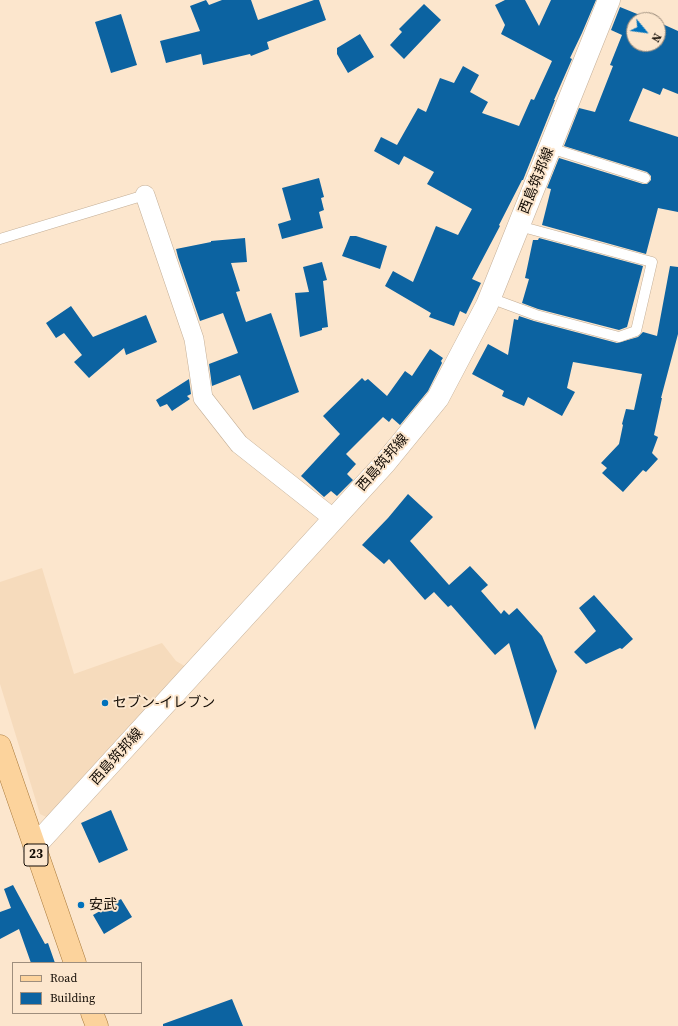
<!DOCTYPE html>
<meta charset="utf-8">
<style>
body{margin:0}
#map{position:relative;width:678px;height:1026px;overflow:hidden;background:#fce6cd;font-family:"Source Serif 4",serif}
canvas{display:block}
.legend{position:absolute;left:12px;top:962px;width:130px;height:52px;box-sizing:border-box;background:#fce6cd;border:1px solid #9e8e7d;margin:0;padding:5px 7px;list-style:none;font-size:12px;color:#120b04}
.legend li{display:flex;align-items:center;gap:8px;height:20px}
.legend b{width:20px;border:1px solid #9e8e7d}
.north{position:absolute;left:626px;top:12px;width:40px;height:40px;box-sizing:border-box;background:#fce6cd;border:1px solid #9e8e7d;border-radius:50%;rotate:119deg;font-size:11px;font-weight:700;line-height:16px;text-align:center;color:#120b04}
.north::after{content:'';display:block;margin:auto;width:14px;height:18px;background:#0071bb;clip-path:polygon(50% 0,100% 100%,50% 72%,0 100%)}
</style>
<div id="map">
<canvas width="678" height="1026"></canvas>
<ul class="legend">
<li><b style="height:5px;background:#fcd39c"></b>Road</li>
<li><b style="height:11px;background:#0c63a1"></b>Building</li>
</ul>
<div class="north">N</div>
</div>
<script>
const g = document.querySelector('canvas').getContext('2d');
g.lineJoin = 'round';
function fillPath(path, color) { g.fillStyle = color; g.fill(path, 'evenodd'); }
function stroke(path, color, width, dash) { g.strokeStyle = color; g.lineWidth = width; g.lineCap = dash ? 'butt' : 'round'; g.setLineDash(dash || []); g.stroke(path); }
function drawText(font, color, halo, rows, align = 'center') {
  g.font = font + ' "Source Serif 4","Noto Sans JP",serif'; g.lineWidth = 4; g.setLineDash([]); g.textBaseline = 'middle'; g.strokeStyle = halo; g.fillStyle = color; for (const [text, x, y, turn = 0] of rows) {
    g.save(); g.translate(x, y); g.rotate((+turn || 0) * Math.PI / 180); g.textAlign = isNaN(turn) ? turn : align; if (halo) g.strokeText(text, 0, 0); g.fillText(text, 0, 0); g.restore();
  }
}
const built = new Path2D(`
 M 42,568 L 74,674 L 162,643 L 176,661 L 188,668 L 50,819 L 40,814 L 0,684 L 0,582 Z`);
const building = new Path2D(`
 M 206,0 L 209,5 L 222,0 L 251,0 L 258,20 L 314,0 L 319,0 L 326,20 L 267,42 L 269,49 L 251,56 L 250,54 L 203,65 L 201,54 L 166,63 L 160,41 L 200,31 L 190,6 Z
 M 505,0 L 525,0 L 539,26 L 551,0 L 596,0 L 582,33 L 570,58 L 572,59 L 554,100 L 555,100 L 523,180 L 522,180 L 499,225 L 500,226 L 472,279 L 481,283 L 466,314 L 460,311 L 454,326 L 429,317 L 431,313 L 385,286 L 393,271 L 413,282 L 436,226 L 458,235 L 472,209 L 427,184 L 434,172 L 404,156 L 399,165 L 374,151 L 381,137 L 397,145 L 418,108 L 426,112 L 440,78 L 454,83 L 463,66 L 479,75 L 470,92 L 488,102 L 482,113 L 519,126 L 531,99 L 534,100 L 552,61 L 501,34 L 505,25 L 495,5 Z
 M 424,4 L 441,20 L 404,59 L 390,45 L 402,32 L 399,29 Z
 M 620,7 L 652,20 L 634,20 L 634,44 L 658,44 L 658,22 L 678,31 L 678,94 L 663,88 L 660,95 L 643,88 L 629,121 L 678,137 L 678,212 L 658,208 L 646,254 L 542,225 L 551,189 L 547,188 L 559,158 L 643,184 L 647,184 L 651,180 L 651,176 L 647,172 L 564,146 L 579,108 L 595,112 L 613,66 L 610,65 L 622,35 L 611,30 Z
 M 121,14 L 137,65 L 111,73 L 95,22 Z
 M 360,34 L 374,57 L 348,73 L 337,54 L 337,48 Z
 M 319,178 L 324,197 L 321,198 L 324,210 L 319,212 L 323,228 L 282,239 L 278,224 L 291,220 L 282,188 Z
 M 350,236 L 356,236 L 387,246 L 380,269 L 342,256 Z
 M 245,238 L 247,262 L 231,263 L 240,291 L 236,292 L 246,322 L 271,313 L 299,392 L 253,410 L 240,375 L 212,386 L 209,364 L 238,353 L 223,313 L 200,321 L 178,257 L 176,249 L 211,242 L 211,241 Z
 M 539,238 L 643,266 L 627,327 L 619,330 L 538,309 L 522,303 L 529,279 L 525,278 L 533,240 L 538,240 Z
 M 322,262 L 327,280 L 323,281 L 328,327 L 322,328 L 322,330 L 300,337 L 295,293 L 309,292 L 303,267 Z
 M 670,266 L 678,267 L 678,334 L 661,398 L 662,398 L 654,435 L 658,437 L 652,453 L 658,459 L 646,472 L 643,470 L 623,492 L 602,473 L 607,468 L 601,463 L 619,444 L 623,425 L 622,424 L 626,409 L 634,410 L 642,374 L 573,362 L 567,388 L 575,392 L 562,416 L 528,397 L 524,406 L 502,396 L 504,391 L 472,374 L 488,344 L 508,355 L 514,319 L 518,320 L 519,316 L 534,321 L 617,343 L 638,337 L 643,332 L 657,336 Z
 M 71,306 L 93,337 L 146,315 L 157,342 L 126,355 L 124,348 L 89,378 L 74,362 L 82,355 L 64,333 L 56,338 L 46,323 Z
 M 430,349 L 443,358 L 441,361 L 442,363 L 428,391 L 400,425 L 392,418 L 389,422 L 383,417 L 346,454 L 356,464 L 347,474 L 353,480 L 337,496 L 331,491 L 324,497 L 301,476 L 340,434 L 323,416 L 362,378 L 365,381 L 368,379 L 387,396 L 405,371 L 412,376 Z
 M 189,379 L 191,394 L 187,396 L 190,399 L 172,411 L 167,404 L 160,407 L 156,400 Z
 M 408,494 L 433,517 L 410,541 L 449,585 L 470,566 L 488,585 L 481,591 L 501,614 L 504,610 L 509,615 L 517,608 L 542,636 L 557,671 L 535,730 L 509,643 L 495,655 L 451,605 L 448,607 L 434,592 L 425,600 L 389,559 L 384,564 L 362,545 L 388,518 Z
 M 594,595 L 633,639 L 622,649 L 620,648 L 586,664 L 574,652 L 596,631 L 579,608 Z
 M 111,810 L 128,850 L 99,863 L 81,823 Z
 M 13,885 L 45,944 L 48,943 L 55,963 L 31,963 L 19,929 L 0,939 L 0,912 L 11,908 L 4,889 Z
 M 121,899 L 132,917 L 104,934 L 93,915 Z
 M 232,999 L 243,1026 L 163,1026 L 163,1024 Z`);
const service = new Path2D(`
 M 550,148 L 645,178
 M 0,239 L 145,195
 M 490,298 L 536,315 L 619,337 L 636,331 L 652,262 L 519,226`);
const minor = new Path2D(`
 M 145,195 L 194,339 L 203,398 L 239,444 L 334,519`);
const secondary = new Path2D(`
 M 34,847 L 385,463 L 438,398 L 487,305 L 609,0`);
const primary = new Path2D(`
 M 0,746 L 75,963
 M 92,1013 L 97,1026`);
const markers = [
 [105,703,4,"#0071bb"],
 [81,905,4,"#0071bb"]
];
const shields = [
 [36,855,24]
];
const shieldNames = [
 ["23",36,855]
];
const streetNames = [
 ["西島筑邦線",537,181,-68],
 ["西島筑邦線",383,463,-49],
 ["西島筑邦線",117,757,-48]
];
const poiNames = [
 ["セブン-イレブン",113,703],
 ["安武",89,905]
];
fillPath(built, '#f6dbbc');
fillPath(building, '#0c63a1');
stroke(service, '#c3ae96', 11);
stroke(minor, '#c3ae96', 20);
stroke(secondary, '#c3ae96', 23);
stroke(primary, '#a97a3c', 23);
stroke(service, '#fff', 10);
stroke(minor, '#fff', 19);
stroke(secondary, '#fff', 22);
stroke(primary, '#fcd39c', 22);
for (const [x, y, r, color] of markers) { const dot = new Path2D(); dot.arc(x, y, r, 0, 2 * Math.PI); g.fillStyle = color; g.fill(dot); stroke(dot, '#fce6cd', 1.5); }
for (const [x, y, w] of shields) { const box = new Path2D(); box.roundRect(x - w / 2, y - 11, w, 22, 3); g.fillStyle = '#fce6cd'; g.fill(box); stroke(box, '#120b04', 1); }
drawText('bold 13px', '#120b04', null, shieldNames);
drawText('14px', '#120b04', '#fce6cd', streetNames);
drawText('14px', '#120b04', '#fce6cd', poiNames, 'left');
</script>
